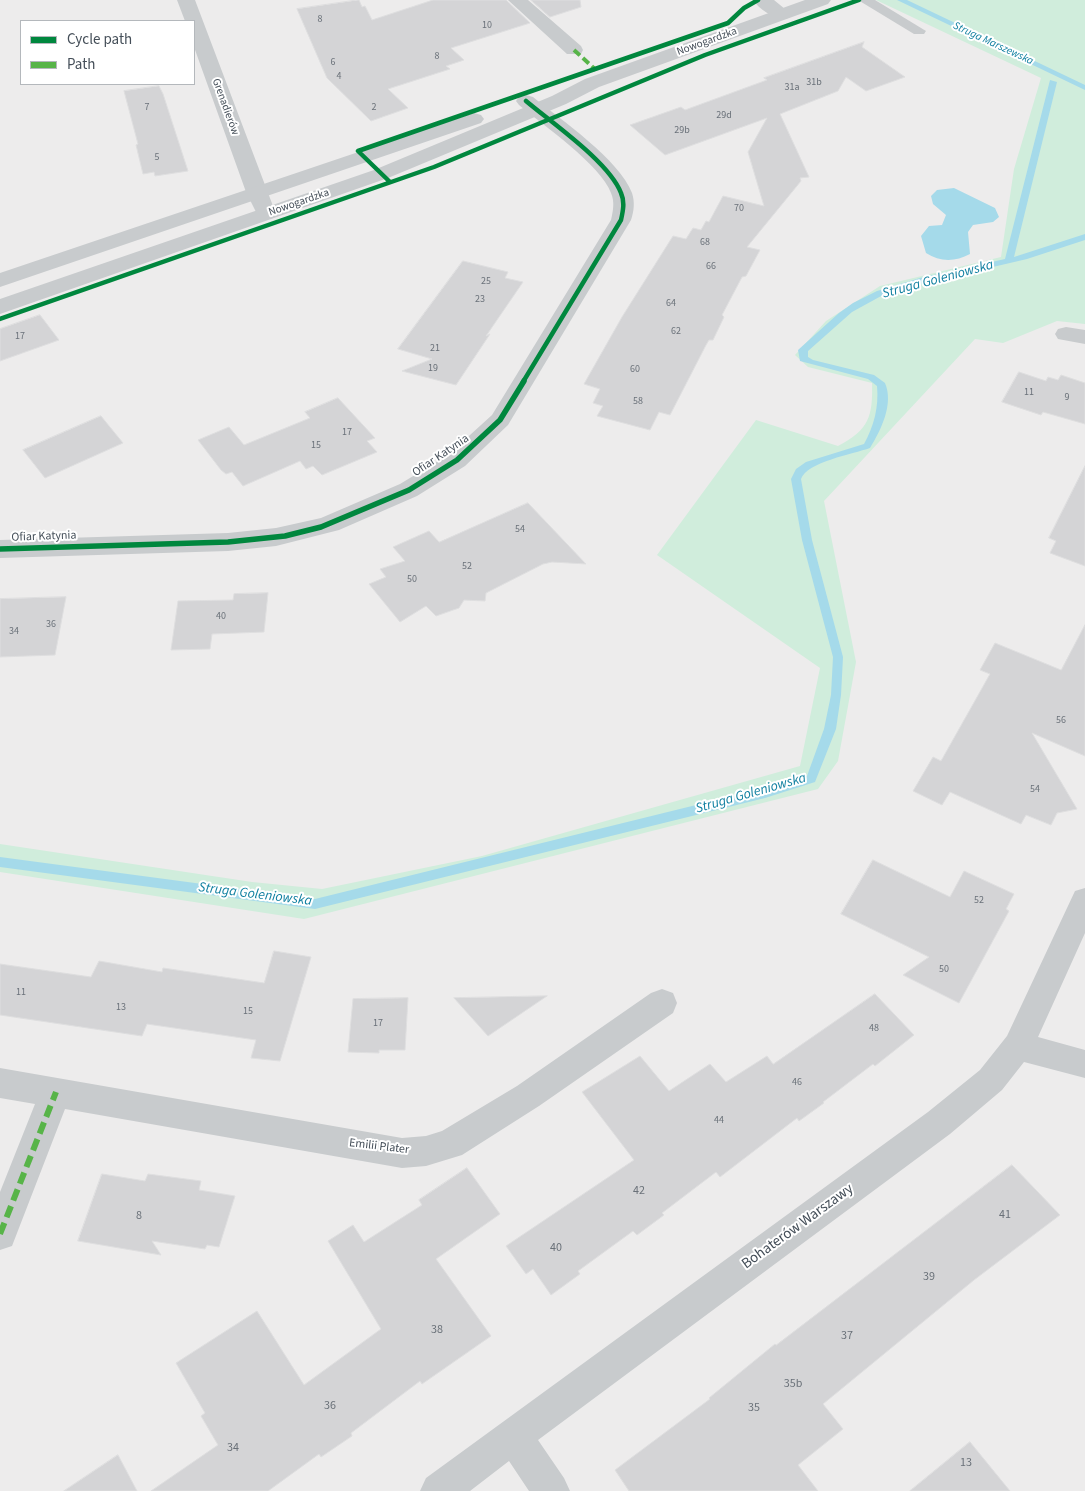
<!DOCTYPE html>
<meta charset="utf-8">
<style>
body{margin:0}
#map{position:relative;width:1085px;height:1491px;overflow:hidden;background:#edecec;font-family:"Source Sans 3",sans-serif}
canvas{display:block}
.legend{position:absolute;left:20px;top:20px;width:175px;height:65px;box-sizing:border-box;background:#fff;border:1px solid #b4b8bc;margin:0;padding:6px 9px;list-style:none;font-size:15px;color:#444e58}
.legend li{display:flex;align-items:center;gap:10px;height:25px}
.legend b{width:25px;border:1px solid #b4b8bc}
</style>
<div id="map">
<canvas width="1085" height="1491"></canvas>
<ul class="legend">
<li><b style="height:6px;background:#00873e"></b>Cycle path</li>
<li><b style="height:6px;background:#57b448"></b>Path</li>
</ul>
</div>
<script>
const g = document.querySelector('canvas').getContext('2d');
g.lineJoin = 'round';
function fillPath(path, color) { g.fillStyle = color; g.fill(path, 'evenodd'); }
function stroke(path, color, width, dash) { g.strokeStyle = color; g.lineWidth = width; g.lineCap = dash ? 'butt' : 'round'; g.setLineDash(dash || []); g.stroke(path); }
function drawText(font, color, halo, rows, align = 'center') {
  g.font = font + ' "Source Sans 3",sans-serif'; g.lineWidth = 4; g.setLineDash([]); g.textBaseline = 'middle'; g.strokeStyle = halo; g.fillStyle = color; for (const [text, x, y, turn = 0] of rows) {
    g.save(); g.translate(x, y); g.rotate((+turn || 0) * Math.PI / 180); g.textAlign = isNaN(turn) ? turn : align; if (halo) g.strokeText(text, 0, 0); g.fillText(text, 0, 0); g.restore();
  }
}
const green = new Path2D(`
 M 876,0 L 1085,0 L 1085,324 L 1057,321 L 1003,343 L 975,339 L 824,501 L 856,662 L 838,761 L 818,789 L 304,919 L 0,872 L 0,844 L 252,882 L 322,889 L 482,856 L 800,766 L 820,668 L 657,555 L 756,420 L 838,446 C 869,430 873,416 872,383 L 808,367 L 795,355 L 826,321 L 880,286 L 1001,257 L 1014,169 L 1041,78 Z`);
const water = new Path2D(`
 M 954,188 L 995,208 L 999,217 L 993,222 L 973,225 L 968,232 L 970,254 C 955,262 940,262 926,253 L 921,236 L 929,226 L 942,225 L 946,215 L 933,204 L 931,196 L 937,190 Z`);
const stream = new Path2D(`
 M 897,0 L 907,0 L 1085,85 L 1085,90 Z
 M 1050,80 L 1057,82 L 1014,257 L 1085,234 L 1085,240 L 1027,259 L 920,284 L 883,295 L 852,312 L 808,351 L 808,357 L 813,360 L 874,375 L 885,383 C 894,404 881,430 870,448 C 853,454 807,462 801,479 L 812,540 L 843,657 L 841,695 L 836,729 L 815,782 L 765,798 L 315,909 L 0,867 L 0,857 L 315,899 L 765,788 L 807,776 L 824,729 L 831,695 L 833,657 L 802,540 L 791,479 L 796,469 L 806,462 L 864,444 C 874,426 879,407 877,386 L 868,379 L 800,361 L 798,350 L 839,313 L 853,303 L 877,291 L 920,278 L 1005,259 Z`);
const building = new Path2D(`
 M 359,0 L 362,7 L 365,6 L 372,20 L 433,0 L 506,0 L 530,23 L 451,48 L 464,60 L 446,66 L 450,69 L 388,89 L 408,108 L 371,121 L 327,78 L 297,9 Z
 M 531,0 L 580,0 L 581,7 L 550,17 Z
 M 864,42 L 862,47 L 905,77 L 866,91 L 846,77 L 838,91 L 780,114 L 809,177 L 800,178 L 801,181 L 747,247 L 760,250 L 746,276 L 742,277 L 722,315 L 724,317 L 713,340 L 709,340 L 706,345 L 670,415 L 659,412 L 650,430 L 597,416 L 603,406 L 593,403 L 600,389 L 584,384 L 622,317 L 673,236 L 686,239 L 693,228 L 701,230 L 706,221 L 709,222 L 723,196 L 764,206 L 748,152 L 767,118 L 665,155 L 630,125 L 681,107 L 685,110 L 767,80 L 764,78 Z
 M 159,86 L 163,94 L 188,171 L 155,176 L 154,172 L 143,174 L 136,145 L 138,144 L 124,91 Z
 M 463,261 L 508,272 L 505,278 L 523,282 L 486,336 L 490,334 L 456,385 L 402,371 L 432,359 L 398,349 Z
 M 40,315 L 59,340 L 0,361 L 0,329 Z
 M 1019,372 L 1046,381 L 1048,377 L 1058,380 L 1061,375 L 1085,383 L 1085,424 L 1043,412 L 1041,415 L 1002,402 Z
 M 338,398 L 375,438 L 367,441 L 377,452 L 322,475 L 313,466 L 306,469 L 300,461 L 243,486 L 232,472 L 226,474 L 221,470 L 198,440 L 229,427 L 244,445 L 310,418 L 305,412 Z
 M 101,416 L 123,443 L 45,478 L 23,450 Z
 M 1085,466 L 1085,566 L 1050,553 L 1056,541 L 1049,538 Z
 M 528,503 L 586,564 L 552,562 L 543,564 L 486,593 L 485,601 L 464,600 L 459,608 L 436,616 L 426,606 L 400,622 L 369,584 L 386,577 L 380,569 L 405,561 L 393,547 L 429,531 L 439,542 Z
 M 268,593 L 264,632 L 212,634 L 210,649 L 171,650 L 178,601 L 233,600 L 234,594 Z
 M 66,597 L 55,655 L 0,657 L 0,599 Z
 M 1085,625 L 1085,756 L 1032,733 L 1077,809 L 1057,813 L 1051,825 L 1026,815 L 1021,824 L 950,792 L 942,805 L 913,791 L 933,757 L 941,761 L 990,674 L 980,670 L 995,643 L 1061,670 Z
 M 873,860 L 950,897 L 964,871 L 1014,894 L 1006,909 L 1009,911 L 959,1003 L 903,975 L 929,957 L 841,914 Z
 M 274,951 L 311,957 L 280,1061 L 251,1058 L 256,1040 L 147,1024 L 142,1036 L 0,1015 L 0,964 L 91,977 L 99,961 L 162,972 L 163,968 L 264,983 Z
 M 875,994 L 914,1035 L 875,1066 L 873,1064 L 823,1102 L 824,1103 L 799,1121 L 797,1118 L 720,1177 L 716,1172 L 662,1213 L 664,1215 L 637,1235 L 633,1231 L 578,1271 L 580,1274 L 551,1295 L 533,1269 L 526,1274 L 506,1246 L 634,1160 L 582,1092 L 640,1056 L 669,1091 L 710,1064 L 726,1082 L 767,1056 L 773,1064 Z
 M 547,996 L 488,1036 L 454,998 Z
 M 408,998 L 405,1050 L 379,1050 L 379,1053 L 348,1052 L 353,999 Z
 M 1012,1165 L 1060,1215 L 974,1280 L 823,1404 L 843,1429 L 798,1465 L 818,1491 L 629,1491 L 615,1470 L 710,1399 L 709,1398 L 775,1344 L 776,1345 Z
 M 467,1168 L 500,1214 L 436,1259 L 491,1336 L 422,1384 L 420,1381 L 351,1433 L 352,1436 L 321,1457 L 319,1454 L 268,1491 L 151,1491 L 218,1445 L 201,1416 L 205,1413 L 176,1363 L 257,1311 L 304,1385 L 381,1329 L 328,1241 L 353,1225 L 364,1242 L 422,1205 L 419,1200 Z
 M 102,1174 L 145,1181 L 148,1174 L 201,1181 L 199,1190 L 235,1196 L 219,1247 L 207,1245 L 205,1249 L 152,1241 L 161,1255 L 78,1241 Z
 M 970,1442 L 1010,1491 L 910,1491 Z
 M 118,1455 L 137,1491 L 64,1491 Z`);
const service = new Path2D(`
 M 858,0 L 875,0 L 926,31 L 924,34 L 914,34 Z`);
const minor = new Path2D(`
 M 177,0 L 195,0 L 276,214 L 273,218 L 266,220 L 259,218 L 246,192 L 194,47 L 194,21 L 185,21 Z
 M 508,0 L 528,0 L 581,46 L 583,50 L 581,54 L 567,54 Z
 M 753,0 L 774,0 L 791,14 L 788,18 C 776,21 760,10 753,0 Z
 M 526,95 L 533,97 C 561,120 619,159 632,193 C 635,202 634,211 631,220 L 508,425 L 465,466 L 417,496 L 339,530 L 276,546 L 228,551 L 0,558 L 0,540 L 228,533 L 276,528 L 321,518 L 400,484 L 448,455 L 492,415 L 611,220 C 613,211 615,202 611,193 C 601,165 543,125 519,105 L 516,101 L 519,97 Z
 M 1066,327 L 1085,330 L 1085,344 L 1058,339 L 1055,334 L 1058,329 Z
 M 1085,888 L 1085,933 L 1038,1037 L 1085,1050 L 1085,1078 L 1024,1062 L 1002,1090 L 950,1134 L 538,1440 L 564,1478 L 570,1491 L 529,1491 L 509,1461 L 470,1491 L 420,1491 L 426,1478 L 928,1112 L 980,1070 L 1007,1036 L 1075,891 Z
 M 662,989 L 673,993 L 677,1003 L 673,1013 L 539,1106 L 462,1155 L 426,1166 L 402,1168 L 65,1109 L 12,1246 L 0,1250 L 0,1192 L 35,1104 L 0,1098 L 0,1068 L 402,1138 L 426,1136 L 442,1131 L 517,1086 L 651,993 Z`);
const tertiary = new Path2D(`
 M 805,0 L 831,0 L 828,4 L 599,87 L 566,104 L 388,178 L 0,314 L 0,299 L 374,170 L 552,96 L 585,79 Z
 M 474,113 L 481,115 L 484,119 L 481,123 L 0,287 L 0,273 Z`);
const quietFar1 = new Path2D(`
 M 574,50 L 596,70`);
const quiet = new Path2D(`
 M 0,1234 L 56,1092`);
const cyclewayFar1 = new Path2D(`
 M 390,182 L 358,151 L 728,23 L 744,8 L 758,0
 M 0,319 L 434,167 L 705,55 L 859,0
 M 523,382 L 621,220 C 623,211 625,202 621,193 C 609,162 552,123 526,101`);
const cycleway = new Path2D(`
 M 0,549 L 228,542 L 285,536 L 321,527 L 409,490 L 457,460 L 500,420 L 524,381`);
const numberNames = [
 ["8",320,20],
 ["10",487,26],
 ["8",437,57],
 ["6",333,63],
 ["4",339,77],
 ["31b",814,83],
 ["31a",792,88],
 ["7",147,108],
 ["2",374,108],
 ["29d",724,116],
 ["29b",682,131],
 ["5",157,158],
 ["70",739,209],
 ["68",705,243],
 ["66",711,267],
 ["25",486,282],
 ["23",480,300],
 ["64",671,304],
 ["62",676,332],
 ["17",20,337],
 ["21",435,349],
 ["19",433,369],
 ["60",635,370],
 ["11",1029,393],
 ["9",1067,398],
 ["58",638,402],
 ["17",347,433],
 ["15",316,446],
 ["54",520,530],
 ["52",467,567],
 ["50",412,580],
 ["40",221,617],
 ["36",51,625],
 ["34",14,632],
 ["56",1061,721],
 ["54",1035,790],
 ["52",979,901],
 ["50",944,970],
 ["11",21,993],
 ["13",121,1008],
 ["15",248,1012],
 ["17",378,1024],
 ["48",874,1029],
 ["46",797,1083],
 ["44",719,1121]
];
const farStreetnames = [
 ["Nowogardzka",707,42,-20],
 ["Grenadierów",225,107,70],
 ["Nowogardzka",299,203,-19]
];
const farWaternames = [
 ["Struga Marszewska",993,44,25]
];
const streetNames = [
 ["Ofiar Katynia",441,456,-34],
 ["Ofiar Katynia",44,537,-2],
 ["Emilii Plater",379,1147,7]
];
const nearNumbernames = [
 ["42",639,1191],
 ["41",1005,1215],
 ["8",139,1216],
 ["40",556,1248],
 ["39",929,1277],
 ["38",437,1330],
 ["37",847,1336],
 ["35b",793,1384],
 ["36",330,1406],
 ["35",754,1408],
 ["34",233,1448],
 ["13",966,1463]
];
const waterNames = [
 ["Struga Goleniowska",938,280,-15],
 ["Struga Goleniowska",751,794,-16],
 ["Struga Goleniowska",255,895,7]
];
const nearStreetnames = [
 ["Bohaterów Warszawy",798,1227,-36]
];
fillPath(green, '#d0eddc');
fillPath(water, '#a5daea');
fillPath(stream, '#a5daea');
fillPath(building, '#d4d4d6');
stroke(building, '#dededf', 1);
fillPath(service, '#c8cbcd');
fillPath(minor, '#c8cbcd');
fillPath(tertiary, '#c8cbcd');
stroke(quietFar1, '#57b448', 4, [8, 4]);
stroke(quiet, '#57b448', 6, [12, 6]);
stroke(cyclewayFar1, '#00873e', 4.5);
stroke(cycleway, '#00873e', 5.5);
drawText('10px', '#6a7179', null, numberNames);
drawText('11px', '#444e58', '#fff', farStreetnames);
drawText('italic 11px', '#0f7fa0', '#fff', farWaternames);
drawText('12px', '#444e58', '#fff', streetNames);
drawText('12px', '#6a7179', null, nearNumbernames);
drawText('italic 14px', '#0f7fa0', '#fff', waterNames);
drawText('15px', '#444e58', '#fff', nearStreetnames);
</script>
